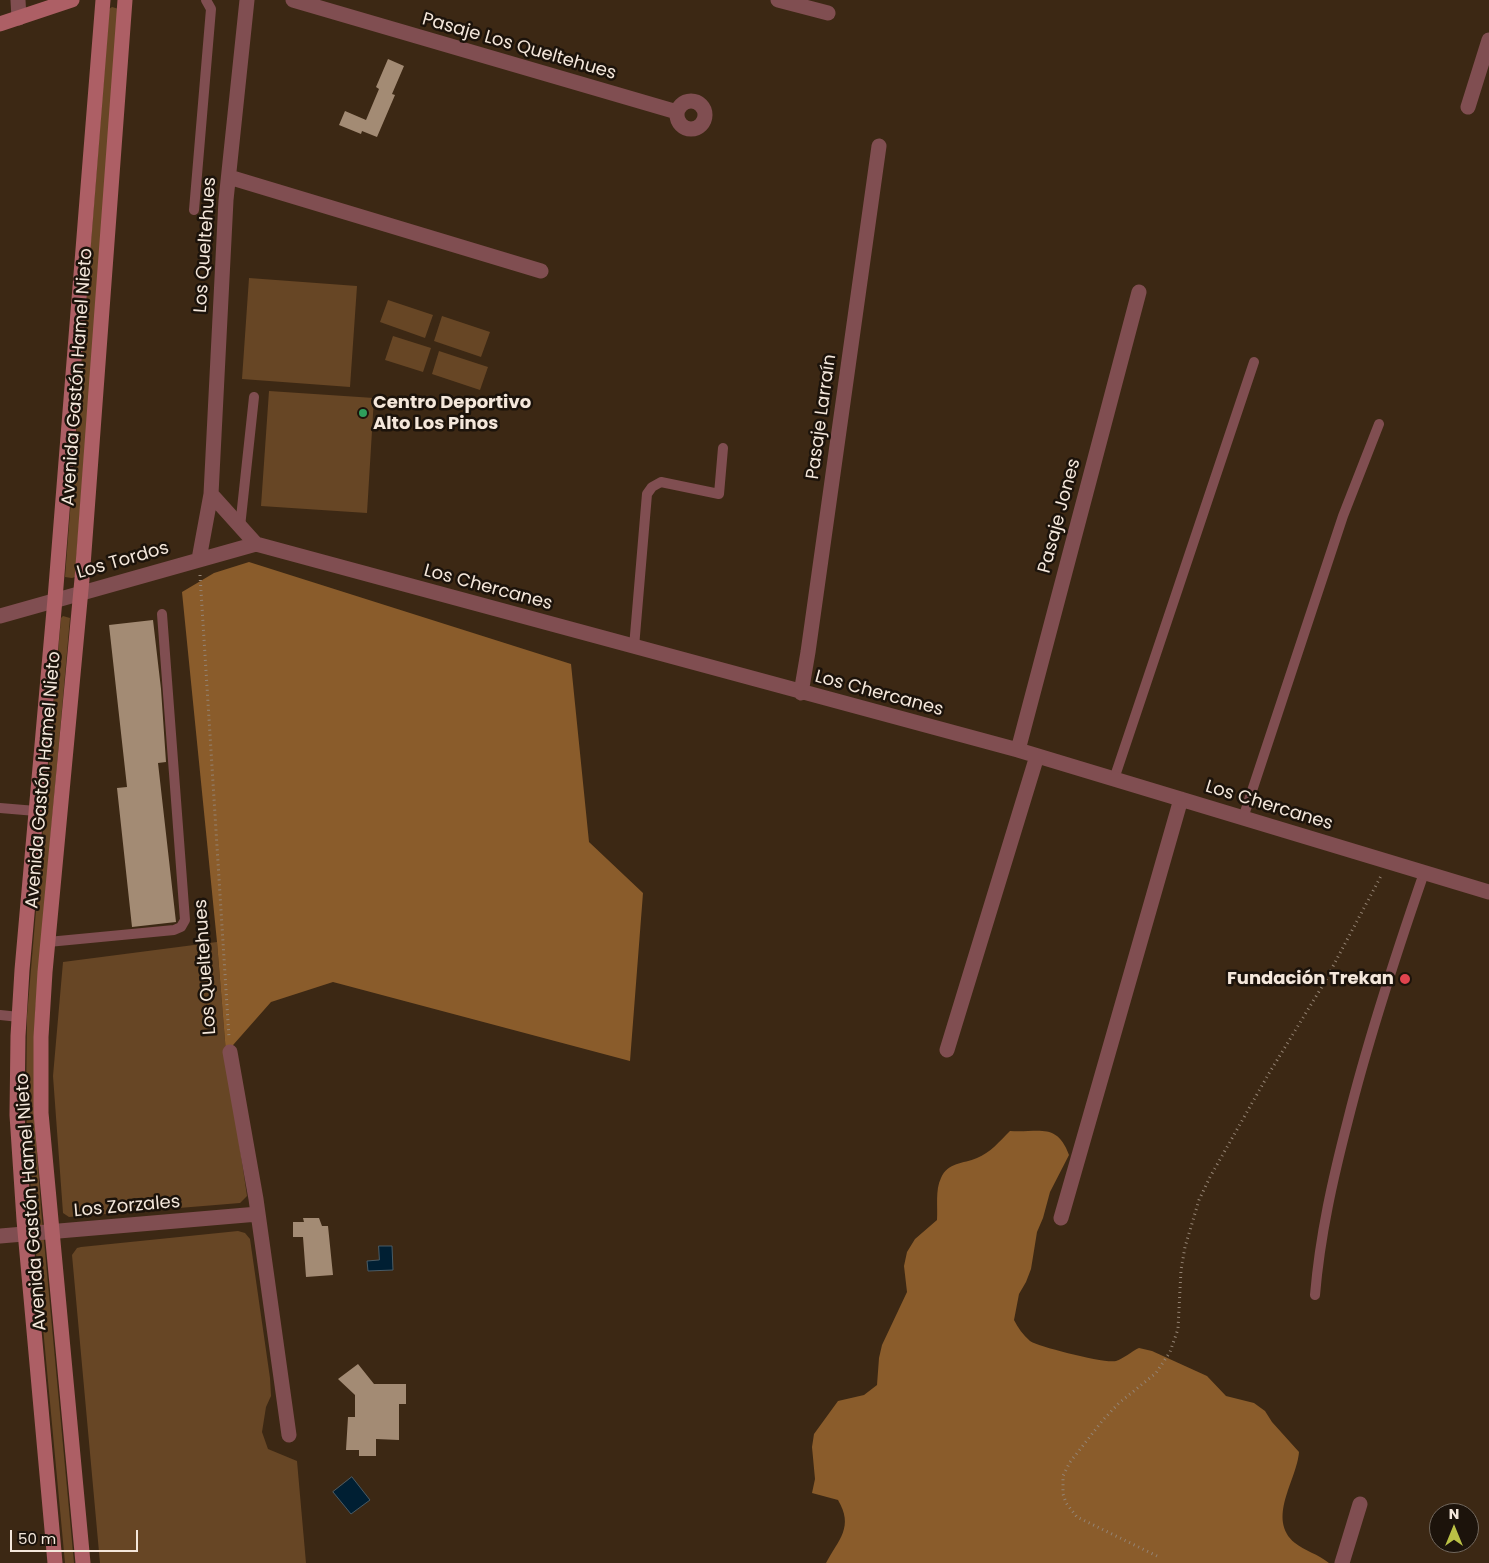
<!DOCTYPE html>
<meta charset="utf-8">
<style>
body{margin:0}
#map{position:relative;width:1489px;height:1563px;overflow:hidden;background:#3c2814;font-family:Poppins,sans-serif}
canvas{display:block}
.north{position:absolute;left:1429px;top:1503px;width:50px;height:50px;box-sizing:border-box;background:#1c130b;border:1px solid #72685e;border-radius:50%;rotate:0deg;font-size:14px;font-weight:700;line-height:20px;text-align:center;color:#f4e7db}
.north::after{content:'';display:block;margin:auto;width:18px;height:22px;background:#bac045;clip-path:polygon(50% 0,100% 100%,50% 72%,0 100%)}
.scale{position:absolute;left:10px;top:1530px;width:128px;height:22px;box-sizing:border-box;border:2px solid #f4e7db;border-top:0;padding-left:6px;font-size:15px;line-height:18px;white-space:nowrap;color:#f4e7db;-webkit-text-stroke:4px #1c130b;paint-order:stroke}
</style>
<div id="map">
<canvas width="1489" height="1563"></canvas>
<div class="north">N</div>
<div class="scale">50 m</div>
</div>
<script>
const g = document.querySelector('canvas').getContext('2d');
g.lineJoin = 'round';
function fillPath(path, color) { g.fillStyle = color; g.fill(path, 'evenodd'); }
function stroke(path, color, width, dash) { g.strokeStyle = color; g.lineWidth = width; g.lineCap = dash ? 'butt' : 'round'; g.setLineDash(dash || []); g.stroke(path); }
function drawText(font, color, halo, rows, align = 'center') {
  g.font = font + ' Poppins,sans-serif'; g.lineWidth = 5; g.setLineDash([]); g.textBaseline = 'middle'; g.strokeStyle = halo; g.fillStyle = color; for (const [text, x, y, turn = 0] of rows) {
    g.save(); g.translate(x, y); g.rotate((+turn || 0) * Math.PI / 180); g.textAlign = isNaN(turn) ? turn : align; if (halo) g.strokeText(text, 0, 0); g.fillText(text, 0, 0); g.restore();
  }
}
const green = new Path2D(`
 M 112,7 L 119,9 L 75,577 L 72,578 L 65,577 L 109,9 Z
 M 249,278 L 357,286 L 350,387 L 242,379 Z
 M 388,300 L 433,315 L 425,338 L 380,322 Z
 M 442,316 L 490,332 L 481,357 L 434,341 Z
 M 393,336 L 431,348 L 423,372 L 385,360 Z
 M 439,351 L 488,367 L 480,390 L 432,374 Z
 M 269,391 L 374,398 L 367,513 L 261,506 Z
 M 63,616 L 70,618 L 35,1015 L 34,1109 L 41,1209 L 74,1563 L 65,1563 L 32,1210 L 26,1110 L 27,1016 L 61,618 Z
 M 217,942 L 226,1053 L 247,1196 L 240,1203 L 69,1217 L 63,1213 L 53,1076 L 63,962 Z
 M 238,1231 L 245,1233 L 250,1239 L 270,1378 L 271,1396 L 266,1407 L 262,1432 L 268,1449 L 297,1461 L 306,1563 L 100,1563 L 72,1255 L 77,1248 L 81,1247 Z`);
const forest = new Path2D(`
 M 249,562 L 571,664 L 589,842 L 643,893 L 630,1061 L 333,982 L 271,1002 L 226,1053 L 217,942 L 182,592 L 214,573 Z
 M 1010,1131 C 1039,1133 1057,1122 1069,1155 L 1050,1192 L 1043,1218 L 1037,1232 L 1031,1269 L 1026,1282 L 1019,1294 L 1014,1320 C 1018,1328 1023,1335 1030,1341 C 1039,1347 1106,1364 1116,1361 C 1123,1359 1132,1351 1139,1348 L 1152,1351 L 1207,1376 L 1226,1396 L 1254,1403 L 1265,1411 L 1272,1422 L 1299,1452 C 1297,1480 1266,1519 1295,1543 C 1305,1551 1318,1554 1329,1563 L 826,1563 C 839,1539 854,1527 838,1500 L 812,1493 L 815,1479 L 812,1447 L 814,1434 L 838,1401 L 864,1395 L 877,1385 L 879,1358 L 882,1345 L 907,1292 L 904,1266 L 907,1252 L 915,1239 L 937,1220 C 938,1207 935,1190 941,1178 C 948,1162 963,1164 977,1158 C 990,1153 1000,1141 1010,1131 Z`);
const water = new Path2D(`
 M 379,1246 L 392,1246 L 393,1270 L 368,1271 L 367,1261 L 379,1260 Z
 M 352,1477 L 370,1500 L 351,1514 L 333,1492 Z`);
const building = new Path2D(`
 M 388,59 L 404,66 L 392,94 L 395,95 L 377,137 L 362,131 L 361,134 L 339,125 L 345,111 L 366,120 L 379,89 L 376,87 Z
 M 153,620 L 161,689 L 166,762 L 158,763 L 176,922 L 132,927 L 117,788 L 127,787 L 109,625 Z
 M 303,1218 L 319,1218 L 322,1226 L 328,1226 L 333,1275 L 306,1277 L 303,1237 L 293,1237 L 293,1222 L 304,1222 Z
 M 358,1364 L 374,1384 L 406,1384 L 406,1404 L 399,1404 L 399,1440 L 376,1439 L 376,1456 L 359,1456 L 359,1450 L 346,1450 L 348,1417 L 355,1417 L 355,1395 L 338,1379 Z`);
const path = new Path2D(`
 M 200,575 L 229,1038
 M 1157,1556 L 1077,1517 L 1066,1503 L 1063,1494 L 1063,1476 L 1070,1462 L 1103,1420 L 1119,1403 L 1156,1373 L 1170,1352 L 1178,1329 L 1181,1270 L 1185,1247 L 1199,1200 L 1210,1177 L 1268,1075 L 1323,985 L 1381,876`);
const service = new Path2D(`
 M 194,210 L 211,9 L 206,0
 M 240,527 L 254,397
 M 634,647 L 647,494 L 652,487 L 661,482 L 719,494 L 723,448
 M 1114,779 L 1254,362
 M 0,808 L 36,811
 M 1243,818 L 1343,516 L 1379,424
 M 48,942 L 174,930 L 181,927 L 185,920 L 162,614
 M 0,1015 L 19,1017
 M 1315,1295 C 1320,1235 1333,1178 1348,1120 C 1369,1036 1396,954 1424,873`);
const minor = new Path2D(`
 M 18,0 L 19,18
 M 247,0 L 226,200 L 211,494 L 256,544
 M 293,0 L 677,112
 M 778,0 L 828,13
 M677 115a14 14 0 1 1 28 0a14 14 0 1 1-28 0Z
 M 1468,107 L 1489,40
 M 229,177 L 541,271
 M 256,544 L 1018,750 L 1489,892
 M 199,559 L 211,494
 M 0,616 L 256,544
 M 801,693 L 808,652 L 879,146
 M 1018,750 L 1139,292
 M 947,1050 L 1037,756
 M 230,1052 L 256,1199 L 289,1435
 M 1061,1218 L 1181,799
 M 0,1236 L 258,1214
 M 1342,1563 L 1360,1504`);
const secondary = new Path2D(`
 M 0,24 L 72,0
 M 55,1563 L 24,1220 L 17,1115 L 18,1036 L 22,970 L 55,599 L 103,0
 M 83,1563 L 41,1113 L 41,1037 L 45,972 L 82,579 L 125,0`);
const markers = [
 [363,413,5,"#2e9e5b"],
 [1405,979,6,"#e0444e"]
];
const streetNames = [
 ["Pasaje Los Queltehues",519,47,16],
 ["Los Queltehues",206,245,-86],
 ["Avenida Gastón Hamel Nieto",78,377,-86],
 ["Pasaje Larraín",822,417,-82],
 ["Pasaje Jones",1060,516,-75],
 ["Los Tordos",123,561,-16],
 ["Los Chercanes",488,588,15],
 ["Los Chercanes",879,694,15],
 ["Avenida Gastón Hamel Nieto",44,780,-85],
 ["Los Chercanes",1269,806,17],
 ["Los Queltehues",206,967,-94],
 ["Avenida Gastón Hamel Nieto",32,1202,-94],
 ["Los Zorzales",127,1207,-5]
];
const poiNames = [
 ["Centro Deportivo",373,403],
 ["Alto Los Pinos",373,424],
 ["Fundación Trekan",1394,979,"right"]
];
fillPath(green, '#674625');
fillPath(forest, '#8a5c2b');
fillPath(water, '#001f33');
stroke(water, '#495b65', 1);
fillPath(building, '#a38b74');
stroke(path, '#958474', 3, [1, 4]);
stroke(service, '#804e51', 10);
stroke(minor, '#804e51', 15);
stroke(secondary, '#ad5f65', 15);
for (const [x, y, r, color] of markers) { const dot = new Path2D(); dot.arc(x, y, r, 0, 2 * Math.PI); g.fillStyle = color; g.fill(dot); stroke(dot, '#1c130b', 2); }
drawText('18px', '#f4e7db', '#1c130b', streetNames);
drawText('bold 18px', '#f4e7db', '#1c130b', poiNames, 'left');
</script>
